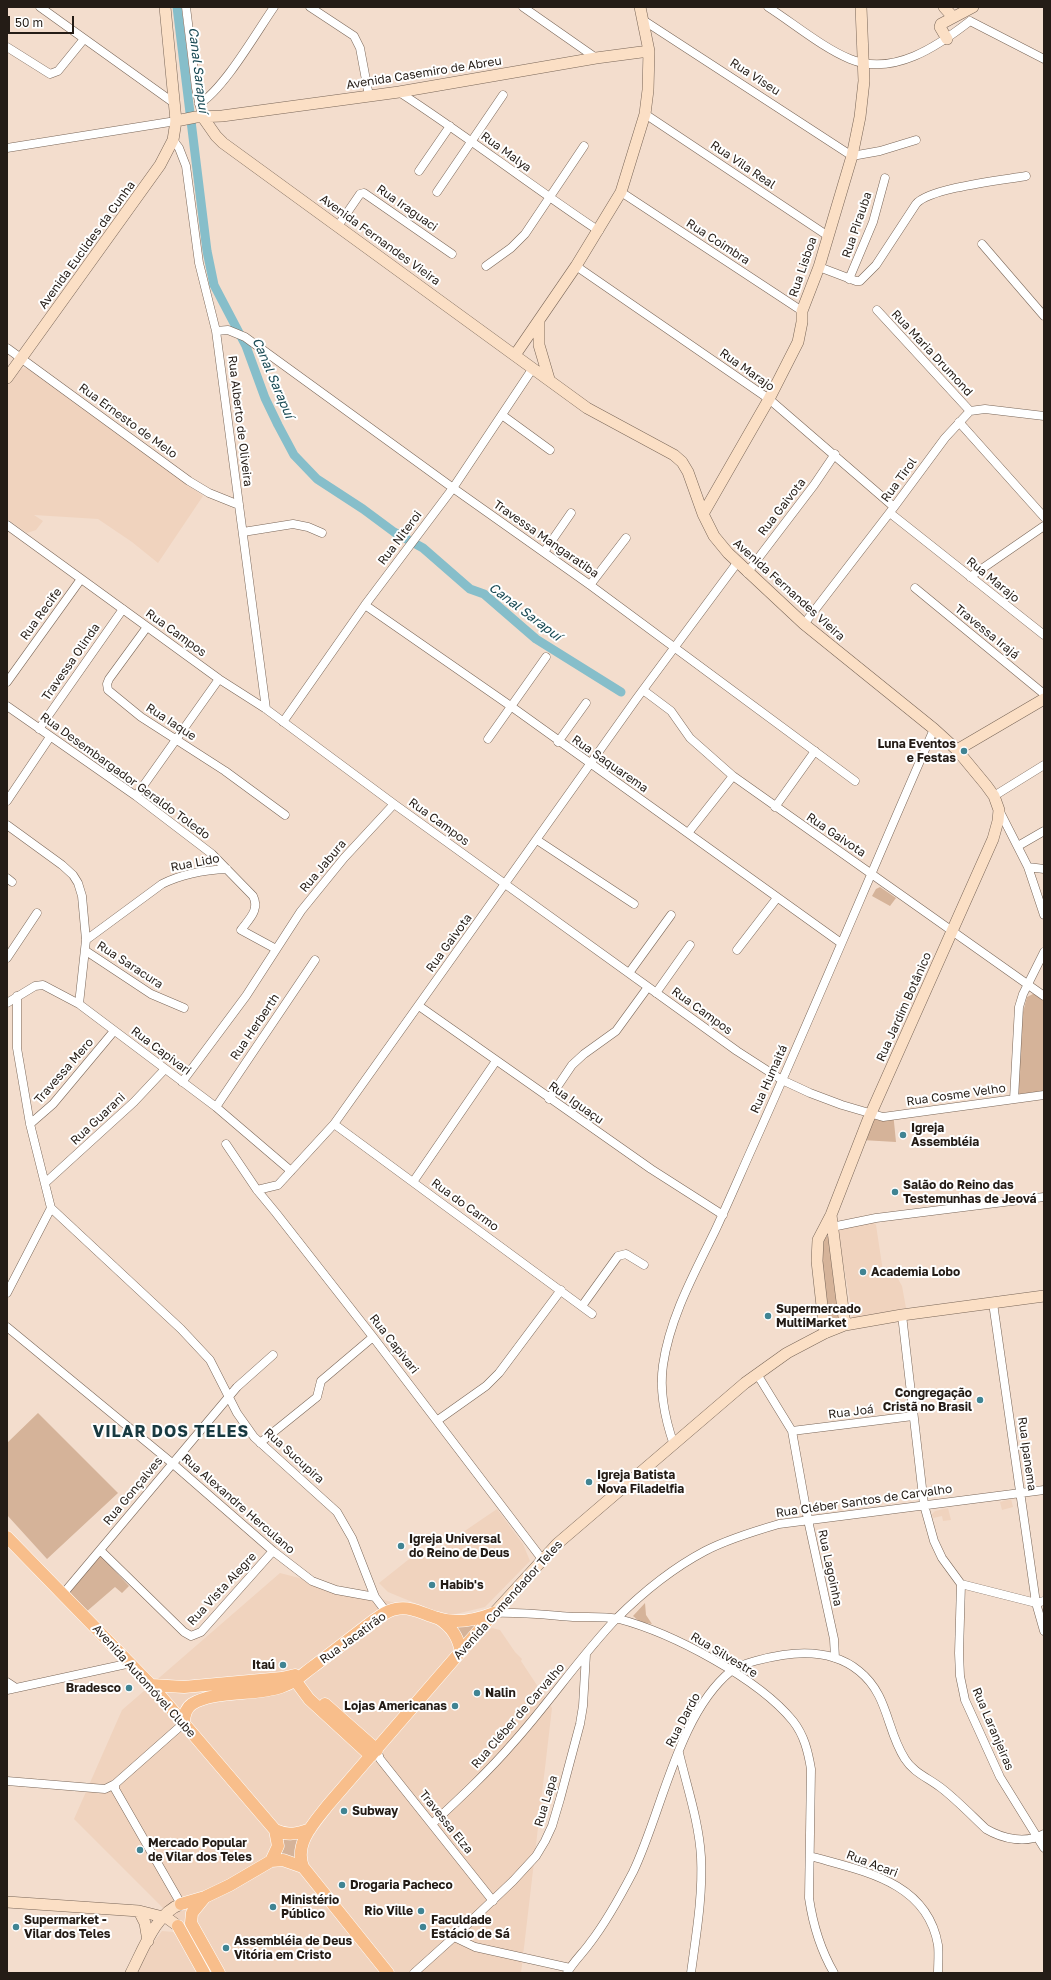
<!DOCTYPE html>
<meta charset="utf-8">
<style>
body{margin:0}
#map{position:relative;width:1051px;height:1980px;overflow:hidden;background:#f3ddcd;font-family:"Golos Text",sans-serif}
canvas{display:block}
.frame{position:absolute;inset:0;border:8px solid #241c16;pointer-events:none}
.scale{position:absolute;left:8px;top:16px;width:66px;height:18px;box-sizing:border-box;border:2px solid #241c16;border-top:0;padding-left:5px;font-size:12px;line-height:14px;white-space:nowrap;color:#241c16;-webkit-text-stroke:3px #fff;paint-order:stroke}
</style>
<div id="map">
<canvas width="1051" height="1980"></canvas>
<div class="frame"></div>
<div class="scale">50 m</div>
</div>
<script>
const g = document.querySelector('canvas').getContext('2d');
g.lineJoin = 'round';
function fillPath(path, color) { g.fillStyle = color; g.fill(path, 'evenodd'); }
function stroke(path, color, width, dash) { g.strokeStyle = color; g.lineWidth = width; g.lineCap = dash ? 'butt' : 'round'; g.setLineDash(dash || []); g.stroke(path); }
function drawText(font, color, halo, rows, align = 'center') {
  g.font = font + ' "Golos Text",sans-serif'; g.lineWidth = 4; g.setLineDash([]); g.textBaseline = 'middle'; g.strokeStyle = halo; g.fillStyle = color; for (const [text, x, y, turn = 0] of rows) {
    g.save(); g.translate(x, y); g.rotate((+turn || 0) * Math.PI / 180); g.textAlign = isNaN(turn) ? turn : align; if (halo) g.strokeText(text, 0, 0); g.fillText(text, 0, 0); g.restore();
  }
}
const built = new Path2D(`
 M 22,368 L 30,369 L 203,496 L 158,563 L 132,542 L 98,519 L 34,515 L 43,521 L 36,530 L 27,533 L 7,519 L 7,386 Z
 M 874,1222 L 876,1225 L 884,1278 L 897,1277 L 902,1286 L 906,1308 L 856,1319 L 853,1316 L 838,1236 L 838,1230 L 842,1227 Z
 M 1011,1499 L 1013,1507 L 1002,1510 L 1000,1502 Z
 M 948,1508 L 951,1520 L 943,1521 L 942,1516 L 933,1518 L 932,1514 L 935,1511 Z
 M 497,1509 L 523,1544 L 530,1561 L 485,1607 L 456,1614 L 441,1615 L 500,1630 L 515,1652 L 522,1659 L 521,1661 L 552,1708 L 521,1973 L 220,1973 L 208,1953 L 74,1819 L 122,1710 L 280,1573 L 434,1613 L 422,1606 L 388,1592 L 379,1583 L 423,1548 L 428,1556 Z
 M 162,1931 L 173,1932 L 177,1936 L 197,1973 L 137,1973 L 152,1944 Z`);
const green = new Path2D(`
 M 880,887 L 896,898 L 890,906 L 872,896 L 876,889 Z
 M 1035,993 L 1044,994 L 1044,1091 L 1020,1094 L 1018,1093 L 1021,1020 L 1027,997 Z
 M 893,1112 L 896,1142 L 862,1140 C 869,1121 871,1113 893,1112 Z
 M 829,1236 L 847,1320 L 829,1328 L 821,1246 L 823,1238 Z
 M 38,1413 L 118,1493 L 47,1559 L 7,1515 L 7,1443 Z
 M 100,1555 L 129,1586 L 122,1593 L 115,1587 L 86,1612 L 70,1592 Z
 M 645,1603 L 646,1615 L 652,1624 L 640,1622 L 633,1616 Z
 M 480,1622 L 463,1642 L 454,1627 Z
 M 282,1835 L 300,1836 L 299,1860 L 279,1858 L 284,1845 Z`);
const canal = new Path2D(`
 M 177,7 L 207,251 L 214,285 L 246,346 L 265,398 L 278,425 L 294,455 L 317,479 L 363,509 L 394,532 L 423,548 L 470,589 L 484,594 L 536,639 L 621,692`);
const street = new Path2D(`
 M 40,7 L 174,103
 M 186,7 L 196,88 L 202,116
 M 310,7 L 354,36 L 360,48 L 369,96
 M 523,7 L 596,58
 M 768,7 C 793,23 823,48 850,59 C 893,77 938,46 970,21
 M 643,20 L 852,156 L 880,151 L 916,140
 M 970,21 L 1044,59
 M 7,47 L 50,74 L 58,71 L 84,39
 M 399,92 C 467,136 531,186 599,231
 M 199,104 C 224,89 256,33 274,7
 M 645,114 L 828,236
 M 173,140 L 179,148 L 186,166 L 199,263 L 216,331 L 266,709
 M 7,148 L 176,121
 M 419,171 L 450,126
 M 437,192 L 503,95
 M 621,192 L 802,311
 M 338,226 L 360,194 L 364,193 L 452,254
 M 982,244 L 1044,316
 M 486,266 L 511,248 L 525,234 L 584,146
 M 576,266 L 769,399 L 894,507
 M 819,267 L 856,281 L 860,281 L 876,265 L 916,204 C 929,188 1003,180 1026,176
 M 849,279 L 873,222 L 885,178
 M 877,310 L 970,411
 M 216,331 L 228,330 L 245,337 L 453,488 L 590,585 L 855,781
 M 7,348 L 189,481 L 209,493 L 239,505
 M 502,415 L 550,450
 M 959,422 L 1044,517
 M 890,513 L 1044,635
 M 7,525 L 219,679 L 266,709 L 394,804 L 737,1051 L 782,1080 L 810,1093 L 842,1105 L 883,1117 L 1044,1095
 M 243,532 L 293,524 L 308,527 L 322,533
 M 544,552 L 571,513
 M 747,573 L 814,485 L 835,454
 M 970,577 L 1044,526
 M 590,585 L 626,538
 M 915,588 L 1044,694
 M 365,605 L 512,707 L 841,943
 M 804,624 L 894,507 L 945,438 L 970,411 L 985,409 L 1044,416
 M 147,627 L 109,679 L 107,684 L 108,690 L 141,717 L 225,771 L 285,815
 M 7,682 L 81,579
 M 643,690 L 671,711 L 690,738 L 733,776 L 1044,996
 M 7,706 L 136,796 L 212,854 L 253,896 C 260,910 249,919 241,930 L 276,949
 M 283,722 L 365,605 L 453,488 L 533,368
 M 39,729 L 123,609
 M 488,739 L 546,657
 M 558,742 L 586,703
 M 136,796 L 219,679
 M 994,796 L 1044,765
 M 7,801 L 50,737
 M 775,807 L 815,751
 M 999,810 L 1028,867 L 1044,915
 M 7,825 L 62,865 L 73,875 L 78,883 L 82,896 L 86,940 L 79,1004
 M 688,833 L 733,776
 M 537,840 L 634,904
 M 1018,846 L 1044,831
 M 1028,867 L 1044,869
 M 7,878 L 12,882
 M 86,940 L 162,884 C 182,874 205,870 227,869
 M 737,950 L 777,898
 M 86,951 L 151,994 L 184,1008
 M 7,958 L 37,913
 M 629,973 L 671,915
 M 656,993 L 690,945
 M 7,1003 L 35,986 L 43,985 L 79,1004 L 216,1107 L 291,1171
 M 419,1006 L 651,1169 L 723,1215
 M 182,1082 L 246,996 L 301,911 L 344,858 L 394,804
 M 549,1099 L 572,1065 L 584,1054 L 616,1031 L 648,987
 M 1014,1099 L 1019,1007 L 1023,994 L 1044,952
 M 216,1107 L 315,960
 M 30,1124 L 53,1104 L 114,1031
 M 334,1124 L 592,1314
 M 226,1144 L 257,1190 L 276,1213 L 373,1337 L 542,1559
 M 413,1182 L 496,1061
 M 45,1183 L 134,1102 L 165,1069
 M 257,1190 L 278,1185 L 334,1124 L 637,698 L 737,563
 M 51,1208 L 181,1329 L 210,1360 L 237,1413 L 254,1437 L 337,1512 L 352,1538 L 375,1597 L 387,1613
 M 827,1228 L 876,1218 L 1044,1197
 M 7,1293 L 51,1208 L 30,1124 L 17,1048 L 17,996
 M 993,1303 L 1036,1603 L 1044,1631
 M 582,1306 L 618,1256 L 626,1254 L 644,1265
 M 902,1315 L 924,1505 L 934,1541 L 942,1558 L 961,1584 L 1036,1603 L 1044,1601
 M 7,1327 L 172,1463 L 273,1551 L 312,1581 L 336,1590 L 375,1597
 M 757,1374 L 792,1431 L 808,1520 L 834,1639 L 835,1658
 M 438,1420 L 486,1386 L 499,1373 L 561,1290
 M 792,1431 L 913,1416
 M 260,1443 L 317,1397 L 321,1381 L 373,1337
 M 674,1445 C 665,1419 659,1392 663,1365 C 670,1317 694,1274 715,1231 C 728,1203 740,1175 753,1146 C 815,1008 873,868 934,729
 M 100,1550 L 184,1632 L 191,1636 L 201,1632 L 273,1551
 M 961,1584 L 959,1653 L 960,1676 L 965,1700 L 1000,1777 L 1044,1848
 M 63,1594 L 237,1387 L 273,1355
 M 494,1613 C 521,1612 547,1615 573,1617 C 588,1617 605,1616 619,1619 C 672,1633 758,1678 793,1721 C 804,1735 808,1751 811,1769 L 809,1898 C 813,1925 820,1949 834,1973
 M 7,1682 L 16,1688
 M 7,1690 L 131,1663
 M 377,1750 L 380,1759 L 493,1901
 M 679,1753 C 687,1787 699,1822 701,1857 C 703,1896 696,1935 691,1973
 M 7,1781 L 105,1789 L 115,1784 L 184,1723
 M 115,1784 L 115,1789 L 181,1904
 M 432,1824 C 460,1798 488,1772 513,1743 C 549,1703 579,1658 616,1619 C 642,1593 673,1568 705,1551 C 728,1539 755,1531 779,1524 L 1044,1490
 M 810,1856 C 862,1871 927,1881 938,1945 C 939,1954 938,1964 938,1973
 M 454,1937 L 475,1947 L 570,1968
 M 414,1973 L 454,1937 L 513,1881 L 536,1856 L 545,1841 L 552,1826 L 560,1799 L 580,1724 L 583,1706 L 586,1654
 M 567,1973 C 573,1962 583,1953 590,1943 C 607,1921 620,1897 633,1872 C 662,1812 678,1714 731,1671 C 741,1663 770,1657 783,1655 C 810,1651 838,1654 859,1671 C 889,1695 886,1730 905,1759 C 913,1772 928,1778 940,1787 C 956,1799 971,1815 986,1829 C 1003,1839 1026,1844 1044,1834`);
const secondary = new Path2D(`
 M 944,7 L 952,16
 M 947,39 L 940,27 L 941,24 L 973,7
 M 202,116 L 216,136 L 223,143 L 587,408 L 674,455 L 682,462 L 688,472 L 703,514 L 714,536 L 728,553 L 804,624 L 934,729 L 957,750 L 986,785 L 994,796 L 999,810 L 998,821 L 993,839 L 868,1120 L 831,1215 L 818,1240 L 817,1261 L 825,1333
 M 176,121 L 196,117 L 222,116 L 399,92 L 596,58 L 649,51
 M 539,320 L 539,345 L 549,379
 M 515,355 L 576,266 L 621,192 L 645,114 L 648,90 L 649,51 L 640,7
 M 7,378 L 160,165 L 173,140 L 176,121 L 165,7
 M 703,514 L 769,399 L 798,342 L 802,322 L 802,311 L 819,267 L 852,156 L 860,117 L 864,81 L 861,7
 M 957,750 L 1044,699
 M 831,1215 L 845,1325
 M 494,1613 L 557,1544 L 745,1383 L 787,1353 L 825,1333 L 845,1325 L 902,1315 L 1044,1296
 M 7,1902 L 139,1911 L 167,1918 L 178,1926
 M 139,1911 L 145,1923 L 148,1941
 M 131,1973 C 143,1950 156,1913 181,1904`);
const primary = new Path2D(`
 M 7,1537 L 151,1685 L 275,1830 L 278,1846 L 271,1861 L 230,1885 L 205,1897 L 181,1904
 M 438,1618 C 452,1627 458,1637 461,1652
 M 292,1676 L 309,1699 L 371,1756
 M 151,1685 L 184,1687 L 282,1678 L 295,1675
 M 325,1704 L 377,1750
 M 184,1723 C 184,1715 186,1708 192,1704 C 214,1690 256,1696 281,1687 C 298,1681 301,1675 314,1666 C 331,1653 348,1640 365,1627 C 374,1620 385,1611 396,1609 C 412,1606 423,1614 437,1618 C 455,1624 476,1620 494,1613
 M 275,1830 C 288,1836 297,1834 310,1829
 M 271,1861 L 283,1860 L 303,1867
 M 205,1897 L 192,1913 L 191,1923 L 219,1973
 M 178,1926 L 204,1973
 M 388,1973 L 303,1867 C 294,1843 314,1823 328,1805 L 494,1613`);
const markers = [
 [964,751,4,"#408493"],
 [903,1135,4,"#408493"],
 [895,1192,4,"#408493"],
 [863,1272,4,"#408493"],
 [768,1316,4,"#408493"],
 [980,1400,4,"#408493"],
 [589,1482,4,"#408493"],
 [401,1546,4,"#408493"],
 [432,1585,4,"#408493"],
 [283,1665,4,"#408493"],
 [129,1688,4,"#408493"],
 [477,1693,4,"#408493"],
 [455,1706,4,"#408493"],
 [344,1811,4,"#408493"],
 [140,1850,4,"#408493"],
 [342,1885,4,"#408493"],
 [273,1907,4,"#408493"],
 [421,1911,4,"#408493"],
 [16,1927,4,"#408493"],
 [423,1927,4,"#408493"],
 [226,1948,4,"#408493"]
];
const streetNames = [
 ["Avenida Casemiro de Abreu",424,73,-9],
 ["Rua Viseu",755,77,33],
 ["Rua Malya",506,152,36],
 ["Rua Vila Real",743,165,34],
 ["Rua Iraguaci",407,208,35],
 ["Rua Pirauba",857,225,-71],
 ["Avenida Fernandes Vieira",380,240,36],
 ["Rua Coimbra",718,242,33],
 ["Avenida Euclides da Cunha",87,245,-54],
 ["Rua Lisboa",803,267,-71],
 ["Rua Maria Drumond",932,353,47],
 ["Rua Marajo",747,370,35],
 ["Rua Ernesto de Melo",128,421,36],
 ["Rua Alberto de Oliveira",240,421,83],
 ["Rua Tirol",899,480,-54],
 ["Rua Gaivota",782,507,-52],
 ["Rua Niteroi",400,538,-53],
 ["Travessa Mangaratiba",546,539,35],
 ["Rua Marajo",993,580,39],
 ["Avenida Fernandes Vieira",789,590,42],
 ["Rua Recife",41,614,-54],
 ["Travessa Irajá",987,632,39],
 ["Rua Campos",176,633,36],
 ["Travessa Olinda",71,662,-55],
 ["Rua Iaque",171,722,33],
 ["Rua Saquarema",610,764,35],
 ["Rua Desembargador Geraldo Toledo",125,776,36],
 ["Rua Campos",439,822,36],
 ["Rua Gaivota",836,835,34],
 ["Rua Lido",195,863,-11],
 ["Rua Jabura",323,866,-50],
 ["Rua Gaivota",449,943,-54],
 ["Rua Saracura",130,965,33],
 ["Rua Jardim Botânico",904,1007,-66],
 ["Rua Campos",702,1011,36],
 ["Rua Herberth",255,1027,-56],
 ["Rua Capivari",161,1051,37],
 ["Travessa Mero",64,1071,-49],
 ["Rua Humaitá",769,1079,-66],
 ["Rua Cosme Velho",956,1095,-8],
 ["Rua Iguaçu",576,1103,35],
 ["Rua Guarani",98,1119,-43],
 ["Rua do Carmo",465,1205,36],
 ["Rua Capivari",394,1344,52],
 ["Rua Joá",851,1412,-7],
 ["Rua Ipanema",1027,1454,82],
 ["Rua Sucupira",294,1456,42],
 ["Rua Gonçalves",133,1491,-50],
 ["Rua Cléber Santos de Carvalho",864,1501,-8],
 ["Rua Alexandre Herculano",238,1504,41],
 ["Rua Lagoinha",830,1568,78],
 ["Rua Vista Alegre",222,1589,-47],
 ["Avenida Comendador Teles",508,1600,-48],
 ["Rua Jacatirão",353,1638,-36],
 ["Rua Silvestre",724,1655,31],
 ["Avenida Automóvel Clube",144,1681,48],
 ["Rua Cléber de Carvalho",518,1716,-49],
 ["Rua Dardo",683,1720,-62],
 ["Rua Laranjeiras",993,1729,67],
 ["Rua Lapa",546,1801,-73],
 ["Travessa Elza",446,1822,51],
 ["Rua Acari",872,1864,21]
];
const poiNames = [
 ["Luna Eventos",956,744,"right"],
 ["e Festas",956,758,"right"],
 ["Igreja",911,1128],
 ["Assembléia",911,1142],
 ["Salão do Reino das",903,1185],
 ["Testemunhas de Jeová",903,1199],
 ["Academia Lobo",871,1272],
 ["Supermercado",776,1309],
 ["MultiMarket",776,1323],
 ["Congregação",972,1393,"right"],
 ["Cristã no Brasil",972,1407,"right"],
 ["Igreja Batista",597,1475],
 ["Nova Filadelfia",597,1489],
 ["Igreja Universal",409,1539],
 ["do Reino de Deus",409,1553],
 ["Habib's",440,1585],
 ["Itaú",275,1665,"right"],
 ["Bradesco",121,1688,"right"],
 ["Nalin",485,1693],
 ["Lojas Americanas",447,1706,"right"],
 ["Subway",352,1811],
 ["Mercado Popular",148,1843],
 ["de Vilar dos Teles",148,1857],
 ["Drogaria Pacheco",350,1885],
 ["Ministério",281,1900],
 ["Público",281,1914],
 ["Rio Ville",413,1911,"right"],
 ["Supermarket -",24,1920],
 ["Vilar dos Teles",24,1934],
 ["Faculdade",431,1920],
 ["Estácio de Sá",431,1934],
 ["Assembléia de Deus",234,1941],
 ["Vitória em Cristo",234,1955]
];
const waterNames = [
 ["Canal Sarapuí",198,70,83],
 ["Canal Sarapuí",273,378,67],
 ["Canal Sarapuí",525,612,37]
];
const districtNames = [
 ["VILAR DOS TELES",171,1432]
];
fillPath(built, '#f0d3be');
fillPath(green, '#d5b399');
stroke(canal, '#86beca', 9);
stroke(street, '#796658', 9);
stroke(secondary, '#796658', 12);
stroke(primary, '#fff', 13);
stroke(street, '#fff', 8);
stroke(secondary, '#fbdfc5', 11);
stroke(primary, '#f8be8b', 12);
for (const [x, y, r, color] of markers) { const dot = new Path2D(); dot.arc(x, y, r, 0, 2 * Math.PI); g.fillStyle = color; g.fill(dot); stroke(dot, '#fff', 1.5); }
drawText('12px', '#241c16', '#fff', streetNames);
drawText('bold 12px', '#241c16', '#fff', poiNames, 'left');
drawText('italic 13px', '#194a54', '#fff', waterNames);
g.letterSpacing = '1px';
drawText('bold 16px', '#193a41', '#fff', districtNames);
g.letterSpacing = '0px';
</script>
